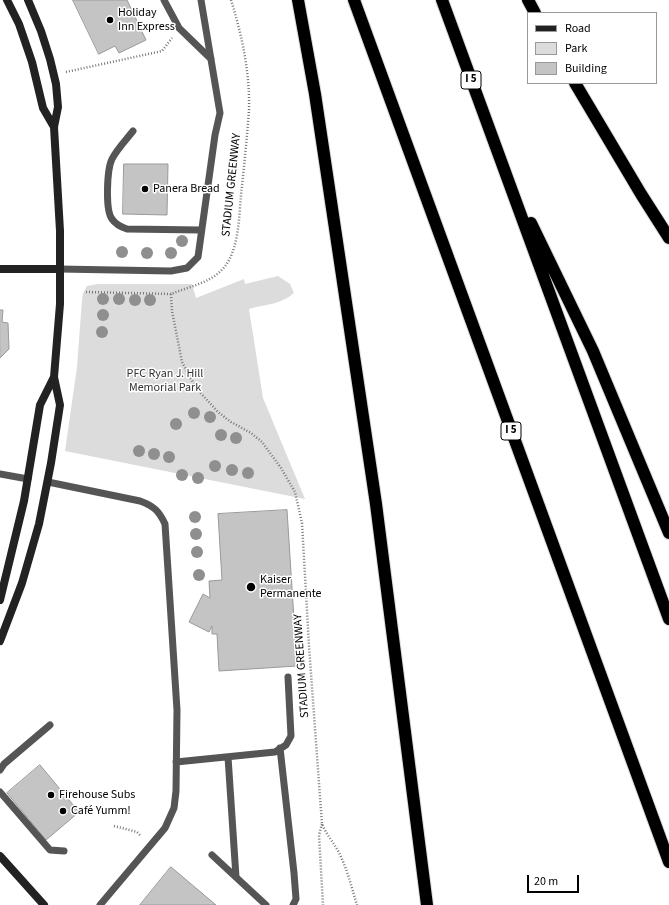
<!DOCTYPE html>
<meta charset="utf-8">
<style>
body{margin:0}
#map{position:relative;width:669px;height:905px;overflow:hidden;background:#fff;font-family:"Source Sans 3",sans-serif}
canvas{display:block}
.legend{position:absolute;left:527px;top:12px;width:130px;height:72px;box-sizing:border-box;background:#fff;border:1px solid #999;margin:0;padding:5px 7px;list-style:none;font-size:12px;color:#000}
.legend li{display:flex;align-items:center;gap:8px;height:20px}
.legend b{width:20px;border:1px solid #999}
.scale{position:absolute;left:527px;top:875px;width:52px;height:18px;box-sizing:border-box;border:2px solid #000;border-top:0;padding-left:5px;font-size:12px;line-height:14px;white-space:nowrap;color:#000;-webkit-text-stroke:3px #fff;paint-order:stroke}
</style>
<div id="map">
<canvas width="669" height="905"></canvas>
<ul class="legend">
<li><b style="height:5px;background:#222"></b>Road</li>
<li><b style="height:11px;background:#dcdcdc"></b>Park</li>
<li><b style="height:11px;background:#c4c4c4"></b>Building</li>
</ul>
<div class="scale">20 m</div>
</div>
<script>
const g = document.querySelector('canvas').getContext('2d');
g.lineJoin = 'round';
function fillPath(path, color) { g.fillStyle = color; g.fill(path, 'evenodd'); }
function stroke(path, color, width, dash) { g.strokeStyle = color; g.lineWidth = width; g.lineCap = dash ? 'butt' : 'round'; g.setLineDash(dash || []); g.stroke(path); }
function drawText(font, color, halo, rows, align = 'center') {
  g.font = font + ' "Source Sans 3",sans-serif'; g.lineWidth = 3; g.setLineDash([]); g.textBaseline = 'middle'; g.strokeStyle = halo; g.fillStyle = color; for (const [text, x, y, turn = 0] of rows) {
    g.save(); g.translate(x, y); g.rotate((+turn || 0) * Math.PI / 180); g.textAlign = isNaN(turn) ? turn : align; if (halo) g.strokeText(text, 0, 0); g.fillText(text, 0, 0); g.restore();
  }
}
const green = new Path2D(`
 M 278,276 L 290,284 L 294,293 C 280,305 266,304 249,309 L 263,398 L 305,499 L 65,451 L 77,367 L 82,300 L 83,293 L 87,286 L 98,284 L 192,284 L 196,298 L 244,279 L 245,284 Z`);
const building = new Path2D(`
 M 73,0 L 127,0 L 146,40 L 119,53 L 115,46 L 99,54 Z
 M 124,164 L 168,164 L 167,215 L 123,214 Z
 M 0,310 L 3,310 L 2,322 L 8,323 L 9,349 L 0,358 Z
 M 287,510 L 297,666 L 219,671 L 217,634 L 212,634 L 212,626 L 209,632 L 189,622 L 203,594 L 210,598 L 209,581 L 222,580 L 218,514 Z
 M 40,765 L 79,812 L 46,840 L 7,793 Z
 M 171,867 L 216,905 L 140,905 Z`);
const path = new Path2D(`
 M 231,0 C 242,35 250,73 249,110 C 247,138 244,167 241,195 C 239,217 239,246 226,265 C 213,283 190,286 171,294 L 172,311 L 182,362 L 196,388 L 218,412 L 231,422 L 251,433 L 262,442 L 281,468 L 295,492 L 302,523 L 309,646 L 322,824 C 327,836 336,845 341,857 C 348,872 352,889 357,905
 M 66,72 L 162,51 L 172,38
 M 86,292 L 171,294
 M 322,824 L 319,835 L 323,905
 M 114,826 L 137,832 L 141,836`);
const lane = new Path2D(`
 M 164,0 L 179,28 L 211,59
 M 133,131 C 126,140 117,149 112,159 C 107,169 105,210 112,219 C 116,225 121,227 127,229 L 201,230
 M 59,269 L 171,271 L 187,268 L 198,257 L 215,135 L 220,113 L 201,0
 M 0,474 L 28,479
 M 48,482 L 140,501 C 154,506 159,511 165,524 L 177,710 L 176,791 L 174,808 L 165,828 L 100,905
 M 280,748 L 294,873 L 296,899 L 293,905
 M 228,757 L 236,877
 M 176,762 L 275,752 L 286,745 L 291,736 L 288,677
 M 0,770 L 4,764 L 50,725
 M 0,792 L 50,850 L 64,851
 M 212,855 L 266,905`);
const secondary = new Path2D(`
 M 7,0 L 19,24 L 32,62 L 43,108 L 54,127
 M 0,269 L 59,269
 M 0,600 L 24,501 L 40,405 L 54,377
 M 0,641 L 22,583 L 39,524 L 51,463 L 60,405 L 54,377 L 60,304 L 60,231 L 54,127 L 58,107 L 56,84 L 50,59 L 41,31 L 28,0
 M 0,856 L 44,905`);
const highway = new Path2D(`
 M 298,0 L 315,94 L 376,504 L 427,905
 M 354,0 L 669,862
 M 442,0 L 669,619
 M 528,0 L 535,13
 M 575,83 L 641,194 L 669,238
 M 531,223 L 593,351 L 669,533`);
const trees = [
 [182,241],
 [122,252],
 [147,253],
 [171,253],
 [103,299],
 [119,299],
 [135,300],
 [150,300],
 [103,315],
 [102,332],
 [194,413],
 [210,417],
 [176,424],
 [221,435],
 [236,438],
 [139,451],
 [154,454],
 [169,457],
 [215,466],
 [232,470],
 [248,473],
 [182,475],
 [198,478],
 [195,517],
 [196,534],
 [197,552],
 [199,575]
];
const markers = [
 [110,20,4,"#000"],
 [145,189,4,"#000"],
 [251,587,5,"#000"],
 [51,795,4,"#000"],
 [63,811,4,"#000"]
];
const shields = [
 [471,80,20],
 [511,431,20]
];
const shieldNames = [
 ["I 5",471,80],
 ["I 5",511,431]
];
const poiNames = [
 ["Holiday",118,13],
 ["Inn Express",118,27],
 ["Panera Bread",153,189],
 ["Kaiser",260,580],
 ["Permanente",260,594],
 ["Firehouse Subs",59,795],
 ["Café Yumm!",71,811]
];
const streetNames = [
 ["STADIUM GREENWAY",232,185,-84],
 ["STADIUM GREENWAY",302,666,-94]
];
const parkNames = [
 ["PFC Ryan J. Hill",165,374],
 ["Memorial Park",165,388]
];
fillPath(green, '#dcdcdc');
fillPath(building, '#c4c4c4');
stroke(building, '#999', 1);
stroke(highway, '#dbdbdb', 14);
stroke(path, '#777', 2.5, [1, 2]);
stroke(lane, '#555', 7);
stroke(secondary, '#222', 8);
stroke(highway, '#000', 12);
g.fillStyle = '#8f8f8f';
for (const [x, y] of trees) { g.beginPath(); g.arc(x, y, 6, 0, 2 * Math.PI); g.fill(); }
for (const [x, y, r, color] of markers) { const dot = new Path2D(); dot.arc(x, y, r, 0, 2 * Math.PI); g.fillStyle = color; g.fill(dot); stroke(dot, '#fff', 1.5); }
for (const [x, y, w] of shields) { const box = new Path2D(); box.roundRect(x - w / 2, y - 9, w, 18, 3); g.fillStyle = '#fff'; g.fill(box); stroke(box, '#000', 1); }
drawText('bold 11px', '#000', null, shieldNames);
drawText('12px', '#000', '#fff', poiNames, 'left');
drawText('12px', '#000', '#fff', streetNames);
drawText('12px', '#333', '#fff', parkNames);
</script>
